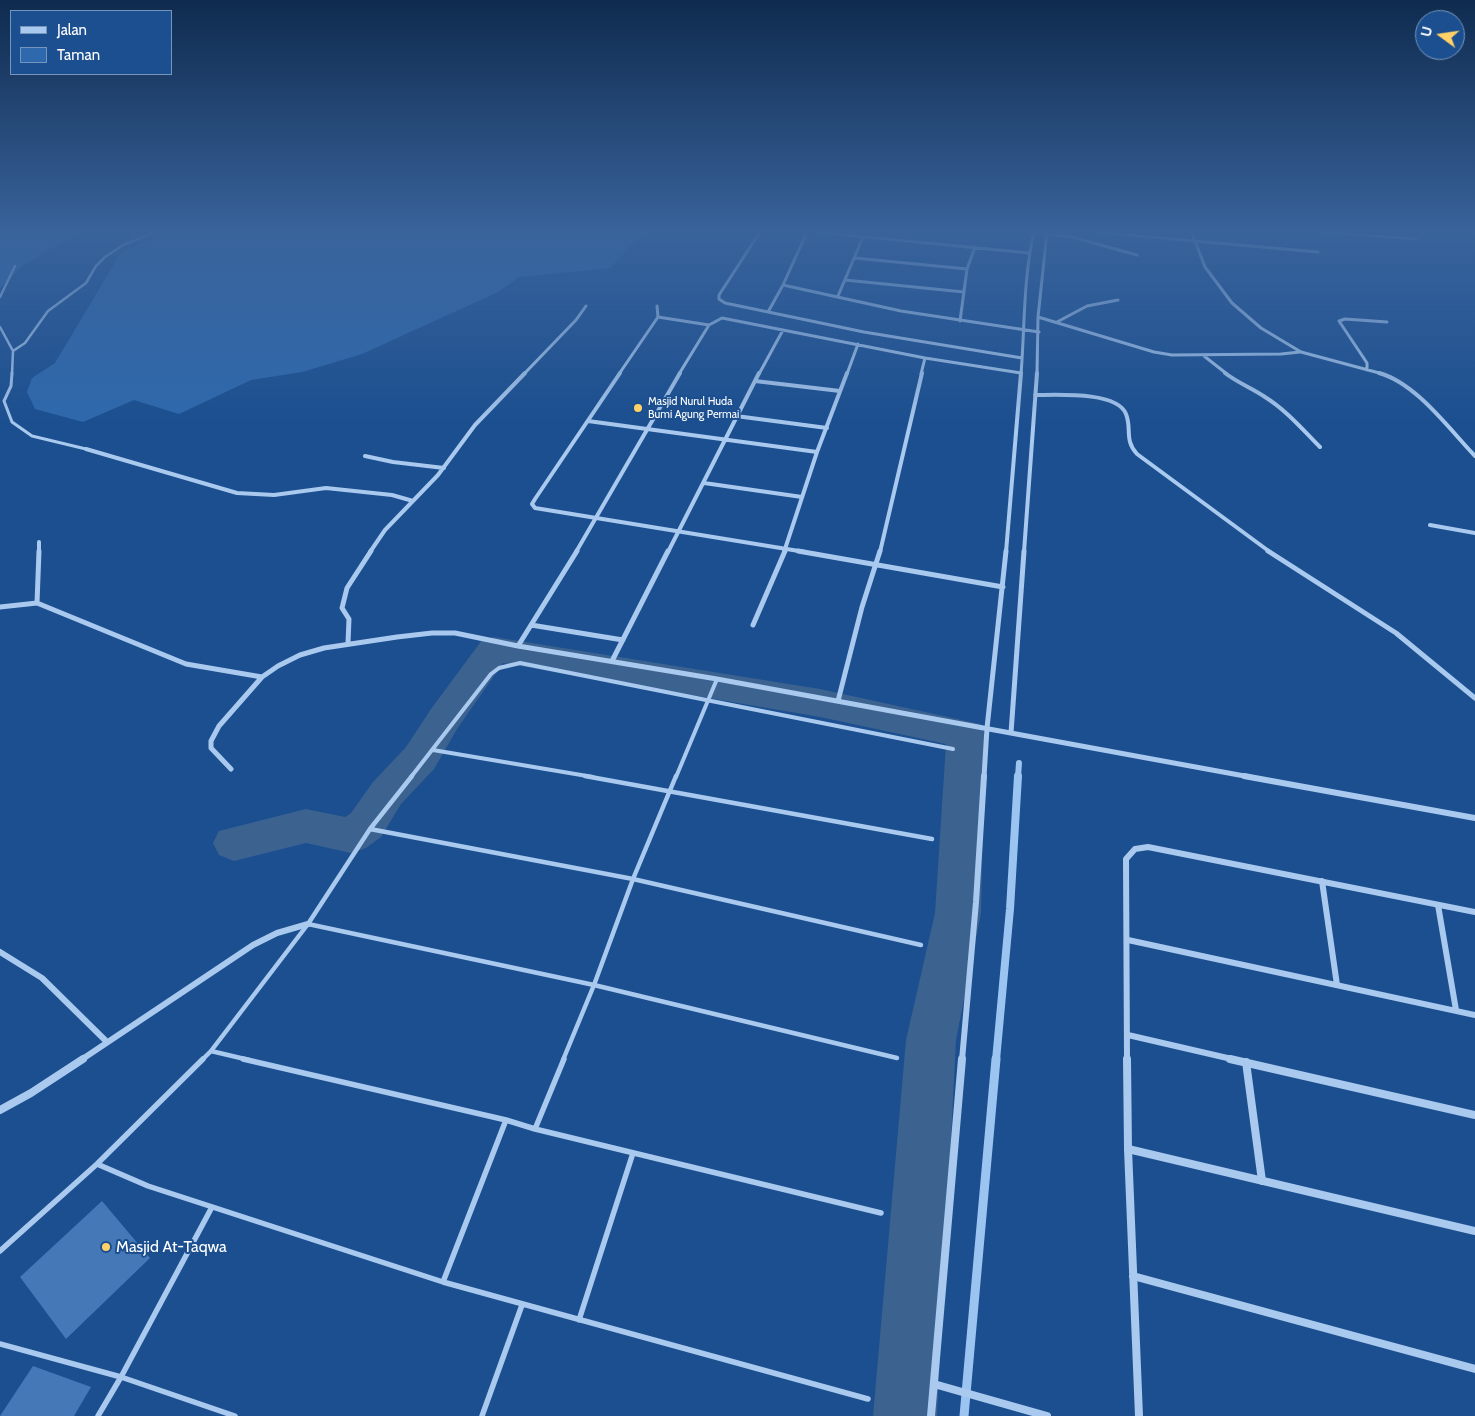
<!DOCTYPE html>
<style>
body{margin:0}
#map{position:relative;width:1475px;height:1416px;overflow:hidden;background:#1b4f8f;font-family:Cabin,sans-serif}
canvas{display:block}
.legend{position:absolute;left:10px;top:10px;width:162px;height:65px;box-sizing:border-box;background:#1b4f8f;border:1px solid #7695bc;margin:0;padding:6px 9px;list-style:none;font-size:15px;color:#fff}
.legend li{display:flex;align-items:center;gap:10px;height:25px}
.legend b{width:25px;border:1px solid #7695bc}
.north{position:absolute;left:1415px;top:10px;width:50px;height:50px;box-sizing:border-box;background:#1b4f8f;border:1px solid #7695bc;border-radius:50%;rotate:284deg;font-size:14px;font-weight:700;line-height:20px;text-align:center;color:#fff}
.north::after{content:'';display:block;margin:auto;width:18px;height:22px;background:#ffd166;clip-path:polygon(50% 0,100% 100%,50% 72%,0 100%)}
</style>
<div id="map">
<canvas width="1475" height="1416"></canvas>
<ul class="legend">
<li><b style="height:6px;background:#a9c9ee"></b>Jalan</li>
<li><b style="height:14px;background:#2e69ad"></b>Taman</li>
</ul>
<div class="north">U</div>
</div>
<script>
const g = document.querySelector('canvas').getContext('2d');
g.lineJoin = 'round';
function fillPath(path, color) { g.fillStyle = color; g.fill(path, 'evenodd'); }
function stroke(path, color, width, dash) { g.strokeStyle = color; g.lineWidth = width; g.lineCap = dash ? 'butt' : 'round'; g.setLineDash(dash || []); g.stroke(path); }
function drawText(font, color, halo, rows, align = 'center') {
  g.font = font + ' Cabin,sans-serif'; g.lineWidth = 4; g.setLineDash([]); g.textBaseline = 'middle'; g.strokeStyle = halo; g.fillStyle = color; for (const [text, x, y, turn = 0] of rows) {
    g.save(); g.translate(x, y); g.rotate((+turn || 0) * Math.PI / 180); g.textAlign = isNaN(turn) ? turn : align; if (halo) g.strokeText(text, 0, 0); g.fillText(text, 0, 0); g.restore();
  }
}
const green = new Path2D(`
 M 0,232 L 79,232 L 21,267 L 0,288 Z
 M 173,232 L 649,232 L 638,238 L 610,268 L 519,277 L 498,292 L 362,354 L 302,372 L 251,380 L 179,414 L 134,400 L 83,422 L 35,409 L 27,392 L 32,378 L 55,363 L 120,254 L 139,244 Z`);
const streamFar2 = new Path2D(`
 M 1018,777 L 1019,763`);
const streamFar1 = new Path2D(`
 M 996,1060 L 1010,909 L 1018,776`);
const stream = new Path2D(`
 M 964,1416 L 996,1059`);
const river = new Path2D(`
 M 494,637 L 820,689 L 980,724 L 985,734 L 981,913 L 956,1040 L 937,1416 L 873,1416 L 906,1040 L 935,913 L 946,744 L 820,717 L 503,663 L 457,729 L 434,769 L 401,804 L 381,837 L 366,848 L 351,853 L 306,843 L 234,861 L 219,855 L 213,843 L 219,831 L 306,809 L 345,817 L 351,813 L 373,782 L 406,747 L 431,709 L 482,640 Z`);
const building = new Path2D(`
 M 102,1201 L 150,1258 L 66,1339 L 20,1277 Z
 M 33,1366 L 91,1387 L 74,1416 L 0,1416 Z`);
const laneFar4 = new Path2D(`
 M 1191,232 L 1195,241
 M 1320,232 L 1416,239
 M 0,297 L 15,266
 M 0,327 L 13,351 L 12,374
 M 13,351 L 25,343 L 48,311 L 86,283 L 96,266 L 105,257 L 123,245 L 156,232`);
const laneFar3 = new Path2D(`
 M 12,373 L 11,386 L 4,401 L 12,422 L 32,436 L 86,449`);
const laneFar2 = new Path2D(`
 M 433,750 L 593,777
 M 411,777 L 491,674 L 499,668 L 520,663 L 953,749
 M 676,777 L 717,679`);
const laneFar1 = new Path2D(`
 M 585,776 L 932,839
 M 370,829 L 633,879 L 921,945
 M 308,924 L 594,985 L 897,1058
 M 211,1051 L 249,1060
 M 202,1060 L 211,1051 L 308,924 L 370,829 L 412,776
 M 563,1060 L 594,985 L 633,879 L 676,776`);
const lane = new Path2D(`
 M 243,1059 L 506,1120 L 535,1129 L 881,1213
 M 535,1129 L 564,1059
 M 97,1164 L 148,1186 L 443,1282 L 868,1399
 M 0,1251 L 97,1164 L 203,1059
 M 443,1282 L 506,1120
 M 579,1320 L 633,1153
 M 0,1344 L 121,1377 L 235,1416
 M 98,1416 L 121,1377 L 212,1207
 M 482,1416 L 522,1305`);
const streetFar4 = new Path2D(`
 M 760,232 L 719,295 L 719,299 L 725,303 L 864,332 L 1022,358
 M 816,232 L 1029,253
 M 1033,232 L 1072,237 L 1137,255
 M 1094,232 L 1318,252
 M 1195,241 L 1205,267 L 1232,303 L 1261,328 L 1301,352 L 1383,374
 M 855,258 L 967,269
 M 845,280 L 964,292
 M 783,285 L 901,311 L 1039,332
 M 838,296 L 863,237
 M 768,312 L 783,285 L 807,232
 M 658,317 L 709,325
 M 1038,317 L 1154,352 L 1172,355 L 1281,354 L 1300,352
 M 960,321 L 967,269 L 975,247
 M 1057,322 L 1087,306 L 1118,300
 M 1204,356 L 1227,374
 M 1367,370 L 1367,363 L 1339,321 L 1345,319 L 1387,322
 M 524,374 L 576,320 L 586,306
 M 619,374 L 658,317 L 657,306
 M 679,374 L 709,325 L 722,318 L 925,358 L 1021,373
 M 759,374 L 783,330
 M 847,374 L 858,344
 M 921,374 L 925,358
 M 1021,374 C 1025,326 1023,279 1034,232
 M 1037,374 L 1038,317 L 1047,232`);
const streetFar3 = new Path2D(`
 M 620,373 L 535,499 L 532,504 L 535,508 L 805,552
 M 1225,373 C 1238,383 1252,388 1265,397 C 1286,410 1303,430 1320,447
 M 1379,373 C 1416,383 1449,429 1475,456
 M 755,381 L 840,391
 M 1035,395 C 1056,395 1117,391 1126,414 C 1132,429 1124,440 1137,454 L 1270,552
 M 736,416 L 827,428
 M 588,421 L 817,452
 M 86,449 L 237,493 L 274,495 L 326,488 L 392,495 L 413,501
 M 365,456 L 393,462 L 444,468
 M 704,483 L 802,497
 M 1430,525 L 1475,533
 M 39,552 L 39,542
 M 370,552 L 385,530 L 438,475 L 475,425 L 525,373
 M 576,552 L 680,373
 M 668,552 L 759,373
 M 784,552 L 817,452 L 847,373
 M 880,552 L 922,373
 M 1006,552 L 1021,373
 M 1024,552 L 1037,373`);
const streetFar2 = new Path2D(`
 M 798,551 L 1003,587
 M 1268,551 L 1396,633 L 1475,698
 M 37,603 L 39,551
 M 0,607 L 37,603 L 186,664 L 262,677
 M 531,625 L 623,640
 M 753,625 L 785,551
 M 348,643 L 349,619 L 342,608 L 347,588 L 371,551
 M 518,646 L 577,551
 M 612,661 L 668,551
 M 838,701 L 862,607 L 880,551
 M 1011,733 L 1024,551
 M 231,769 L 211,748 L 211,741 L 219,726 L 262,677 L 278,666 L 300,655 L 324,648 L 397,637 L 432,633 L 455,633 L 518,646 L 717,679 L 1250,777
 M 984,777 L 987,728 L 1006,551`);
const streetFar1 = new Path2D(`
 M 1244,776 L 1475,818
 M 1322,881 L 1337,985
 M 1438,905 L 1456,1010
 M 1128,940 L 1475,1015
 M 0,952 L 42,978 L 107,1042
 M 1128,1035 L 1236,1060
 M 81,1060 L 253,945 L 277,933 L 308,924
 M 962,1060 L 976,902 L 984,776
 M 1127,1060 L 1126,859 L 1135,849 L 1148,847 L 1475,912`);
const street = new Path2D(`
 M 1127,1059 L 1128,1149 L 1139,1416
 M 1230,1059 L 1475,1115
 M 1246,1062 L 1262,1181
 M 0,1110 L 31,1093 L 83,1059
 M 1128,1149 L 1475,1231
 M 1133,1276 L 1475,1369
 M 934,1384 L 1047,1416
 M 931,1416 L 962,1059`);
const markers = [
 [638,408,5,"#ffd166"],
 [106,1247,5,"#ffd166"]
];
const farPoinames = [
 ["Masjid Nurul Huda",648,402],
 ["Bumi Agung Permai",648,415]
];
const nearPoinames = [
 ["Masjid At-Taqwa",116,1247]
];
fillPath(green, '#2e69ad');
stroke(streamFar2, '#9cc4f0', 6);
stroke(streamFar1, '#9cc4f0', 8);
stroke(stream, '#9cc4f0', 9);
fillPath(river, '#3c6290');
fillPath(building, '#4478b7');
stroke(laneFar4, '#a9c9ee', 2.5);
stroke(laneFar3, '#a9c9ee', 3);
stroke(laneFar2, '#a9c9ee', 4);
stroke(laneFar1, '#a9c9ee', 4.5);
stroke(lane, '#a9c9ee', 5.5);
stroke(streetFar4, '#a9c9ee', 3);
stroke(streetFar3, '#a9c9ee', 4);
stroke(streetFar2, '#a9c9ee', 5);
stroke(streetFar1, '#a9c9ee', 6);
stroke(street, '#a9c9ee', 8);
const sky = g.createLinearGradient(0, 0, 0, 430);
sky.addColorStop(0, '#0f2b4f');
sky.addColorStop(0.54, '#39639b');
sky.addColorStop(1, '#39639b00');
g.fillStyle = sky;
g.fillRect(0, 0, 1475, 430);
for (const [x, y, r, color] of markers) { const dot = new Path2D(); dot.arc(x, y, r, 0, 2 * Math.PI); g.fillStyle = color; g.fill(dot); stroke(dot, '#1b4f8f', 2); }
drawText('11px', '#fff', '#1b4f8f', farPoinames, 'left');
drawText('16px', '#fff', '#1b4f8f', nearPoinames, 'left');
</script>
